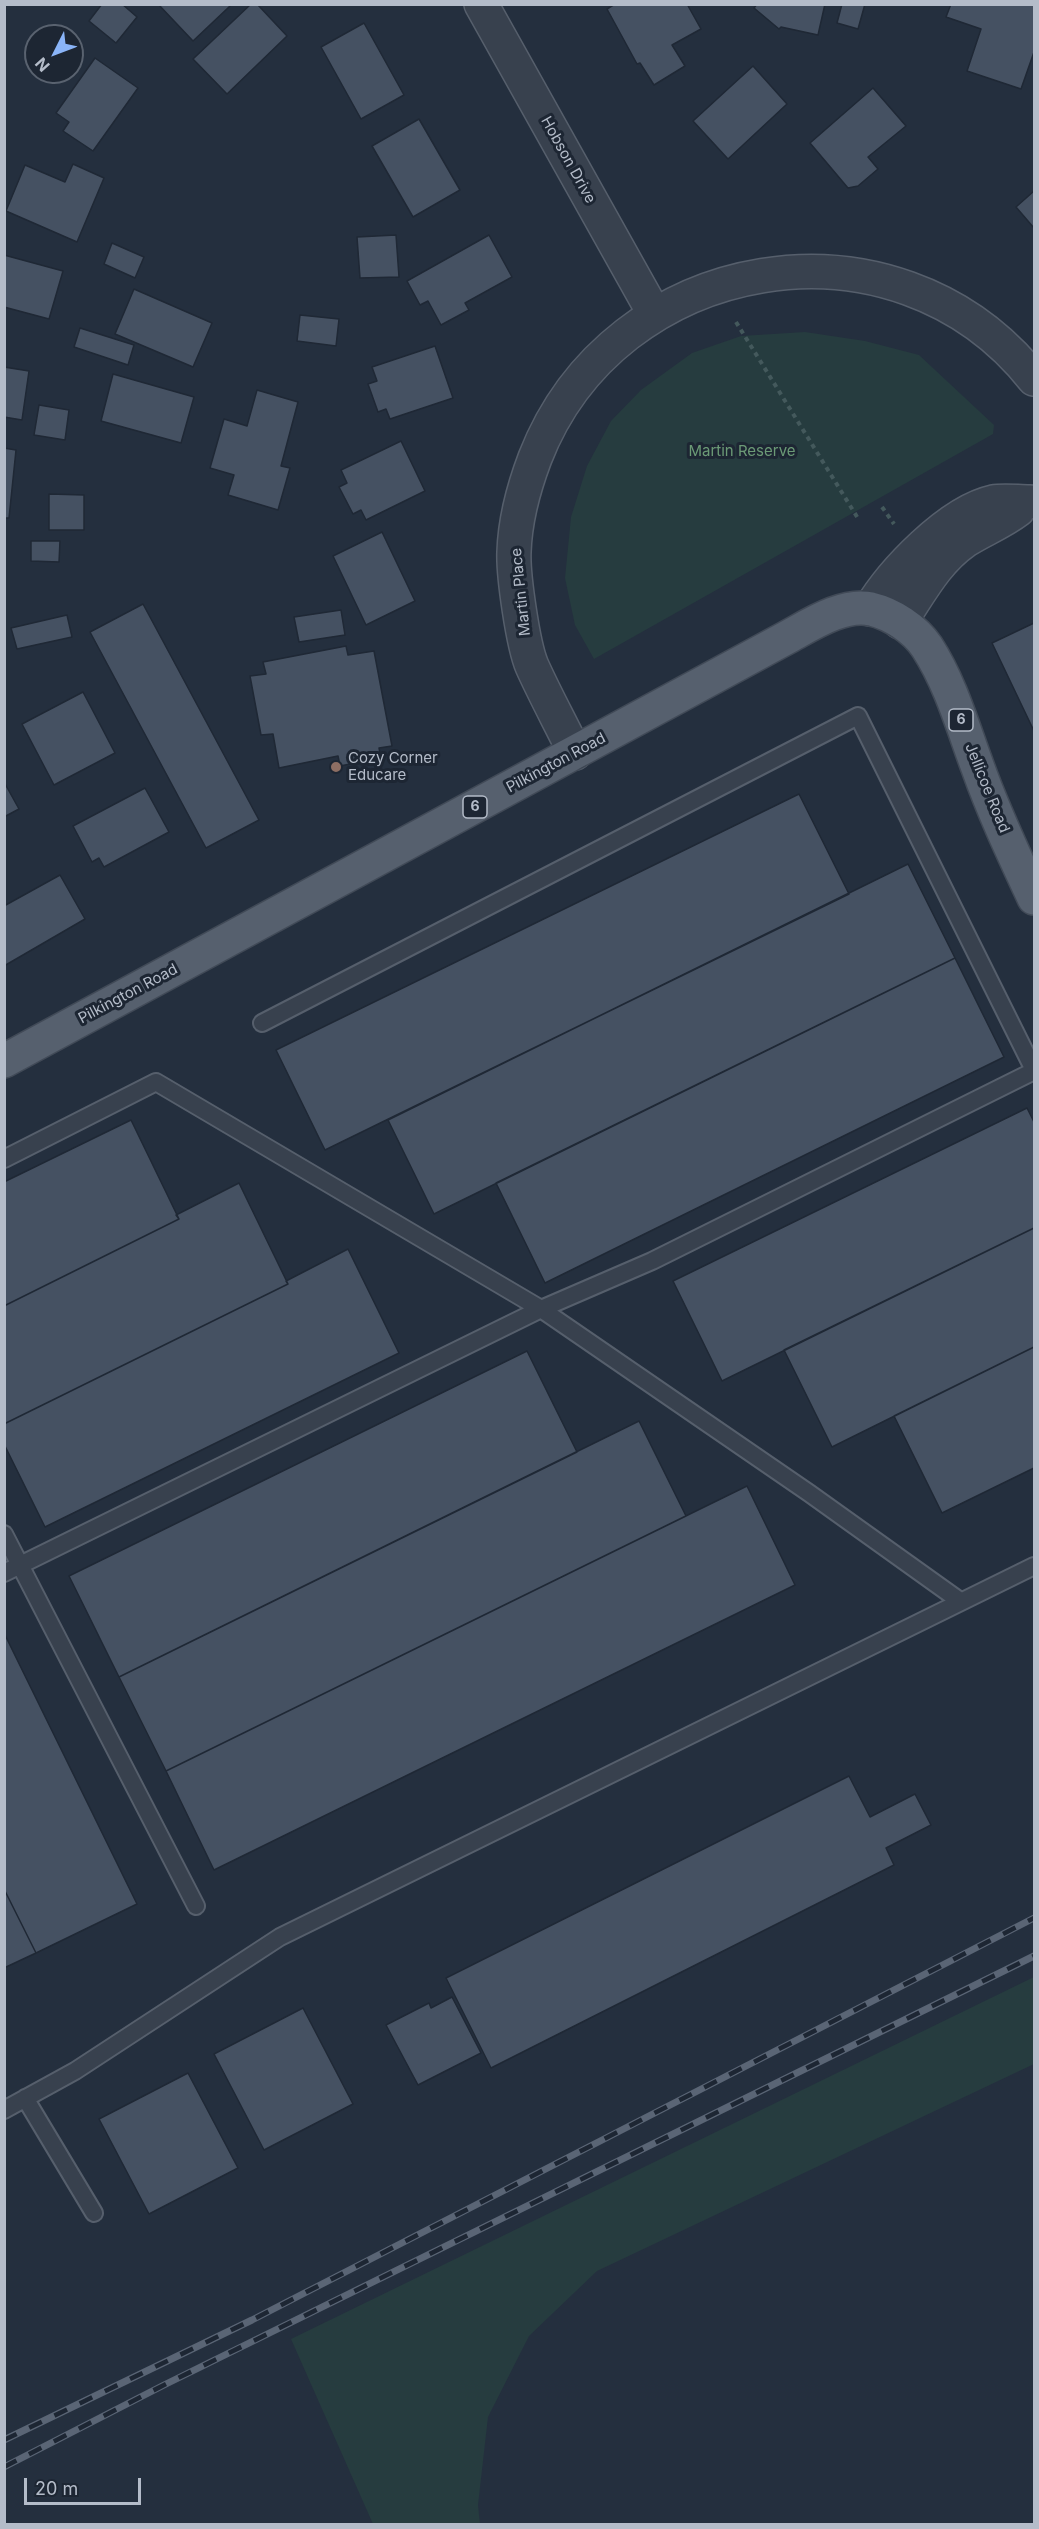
<!DOCTYPE html>
<style>
body{margin:0}
#map{position:relative;width:1039px;height:2529px;overflow:hidden;background:#242f3e;font-family:Inter,sans-serif}
canvas{display:block}
.frame{position:absolute;inset:0;border:6px solid #b4bcc9;pointer-events:none}
.north{position:absolute;left:24px;top:24px;width:60px;height:60px;box-sizing:border-box;background:#1d2633;border:2px solid #59626f;border-radius:50%;rotate:228deg;font-size:16px;font-weight:700;line-height:24px;text-align:center;color:#b4bcc9}
.north::after{content:'';display:block;margin:auto;width:21px;height:27px;background:#8ab4f8;clip-path:polygon(50% 0,100% 100%,50% 72%,0 100%)}
.scale{position:absolute;left:24px;top:2478px;width:117px;height:27px;box-sizing:border-box;border:3px solid #b4bcc9;border-top:0;padding-left:8px;font-size:18px;line-height:21px;white-space:nowrap;color:#b4bcc9;-webkit-text-stroke:4px #1d2633;paint-order:stroke}
</style>
<div id="map">
<canvas width="1039" height="2529"></canvas>
<div class="frame"></div>
<div class="north">N</div>
<div class="scale">20 m</div>
</div>
<script>
const g = document.querySelector('canvas').getContext('2d');
g.lineJoin = 'round';
function fillPath(path, color) { g.fillStyle = color; g.fill(path, 'evenodd'); }
function stroke(path, color, width, dash) { g.strokeStyle = color; g.lineWidth = width; g.lineCap = dash ? 'butt' : 'round'; g.setLineDash(dash || []); g.stroke(path); }
function drawText(font, color, halo, rows, align = 'center') {
  g.font = font + ' Inter,sans-serif'; g.lineWidth = 6; g.setLineDash([]); g.textBaseline = 'middle'; g.strokeStyle = halo; g.fillStyle = color; for (const [text, x, y, turn = 0] of rows) {
    g.save(); g.translate(x, y); g.rotate((+turn || 0) * Math.PI / 180); g.textAlign = isNaN(turn) ? turn : align; if (halo) g.strokeText(text, 0, 0); g.fillText(text, 0, 0); g.restore();
  }
}
const green = new Path2D(`
 M 805,332 L 865,341 L 919,355 L 994,425 L 993,434 L 594,659 L 575,625 L 565,578 L 571,517 L 587,466 L 611,421 L 641,390 L 692,353 L 741,336 Z
 M 1034,1977 L 1034,2064 L 597,2271 L 529,2336 L 488,2417 L 478,2505 L 480,2524 L 373,2524 L 291,2339 Z`);
const building = new Path2D(`
 M 102,4 L 122,4 L 137,17 L 116,43 L 89,21 Z
 M 158,4 L 228,4 L 230,6 L 193,41 Z
 M 251,4 L 257,4 L 287,36 L 227,94 L 193,59 Z
 M 615,4 L 687,4 L 701,29 L 672,45 L 685,66 L 654,85 L 640,63 L 637,64 L 607,9 Z
 M 757,4 L 825,4 L 818,35 L 781,27 L 779,29 L 754,8 Z
 M 842,4 L 865,4 L 858,29 L 837,23 Z
 M 951,4 L 1034,4 L 1034,52 L 1021,89 L 967,71 L 981,29 L 946,17 Z
 M 364,23 L 404,95 L 361,119 L 321,47 Z
 M 95,58 L 138,88 L 93,151 L 63,131 L 69,122 L 56,113 Z
 M 753,66 L 787,104 L 728,159 L 693,121 Z
 M 873,88 L 906,126 L 868,157 L 878,169 L 858,186 L 848,188 L 810,143 Z
 M 419,119 L 460,190 L 413,217 L 372,146 Z
 M 73,164 L 104,178 L 77,242 L 6,211 L 25,165 L 65,182 Z
 M 1034,191 L 1034,228 L 1016,207 Z
 M 396,235 L 399,277 L 360,278 L 357,237 Z
 M 489,235 L 512,277 L 465,303 L 469,310 L 441,325 L 428,301 L 420,305 L 407,281 Z
 M 112,243 L 144,257 L 135,278 L 104,264 Z
 M 4,255 L 63,271 L 49,319 L 4,307 Z
 M 134,289 L 212,323 L 193,367 L 115,334 Z
 M 300,315 L 339,319 L 336,346 L 297,341 Z
 M 80,328 L 134,345 L 128,365 L 74,347 Z
 M 435,346 L 453,398 L 390,419 L 386,409 L 378,412 L 368,384 L 377,381 L 372,367 Z
 M 4,367 L 29,371 L 22,420 L 4,417 Z
 M 113,374 L 194,397 L 181,443 L 101,421 Z
 M 257,390 L 298,402 L 281,466 L 290,468 L 278,510 L 228,495 L 234,475 L 210,468 L 224,419 L 247,426 Z
 M 39,405 L 69,410 L 65,440 L 34,435 Z
 M 401,441 L 425,491 L 366,520 L 361,510 L 353,514 L 339,487 L 347,483 L 341,470 Z
 M 4,448 L 16,450 L 9,518 L 4,518 Z
 M 49,494 L 84,495 L 84,530 L 49,530 Z
 M 382,532 L 415,601 L 366,625 L 333,556 Z
 M 31,541 L 60,541 L 59,562 L 31,561 Z
 M 143,604 L 259,820 L 206,848 L 90,632 Z
 M 341,610 L 345,635 L 299,642 L 294,617 Z
 M 67,615 L 72,637 L 17,649 L 11,628 Z
 M 1034,623 L 1034,731 L 992,643 Z
 M 346,646 L 348,655 L 374,651 L 392,746 L 379,748 L 381,758 L 340,766 L 338,756 L 279,768 L 273,734 L 261,735 L 250,676 L 266,674 L 263,662 Z
 M 83,692 L 115,753 L 54,785 L 22,724 Z
 M 4,782 L 19,809 L 4,817 Z
 M 145,788 L 169,832 L 104,867 L 99,858 L 92,862 L 73,826 Z
 M 799,794 L 849,894 L 325,1150 L 276,1050 Z
 M 908,864 L 955,958 L 434,1214 L 388,1120 Z
 M 60,875 L 85,919 L 4,966 L 4,906 Z
 M 955,958 L 1004,1057 L 545,1283 L 496,1183 Z
 M 1027,1108 L 1034,1122 L 1034,1228 L 722,1381 L 673,1281 Z
 M 131,1120 L 179,1219 L 4,1306 L 4,1182 Z
 M 239,1183 L 288,1284 L 4,1424 L 4,1306 L 179,1219 L 176,1215 Z
 M 1034,1228 L 1034,1347 L 832,1447 L 784,1350 Z
 M 348,1249 L 399,1353 L 45,1527 L 4,1444 L 4,1424 L 288,1284 L 286,1281 Z
 M 1034,1347 L 1034,1468 L 942,1513 L 894,1416 Z
 M 527,1351 L 577,1452 L 119,1677 L 69,1576 Z
 M 639,1421 L 686,1516 L 166,1771 L 119,1677 Z
 M 747,1486 L 795,1585 L 214,1870 L 166,1771 Z
 M 4,1633 L 137,1904 L 36,1953 L 4,1889 Z
 M 849,1776 L 870,1817 L 915,1794 L 931,1825 L 886,1848 L 894,1865 L 491,2068 L 446,1978 Z
 M 4,1889 L 36,1953 L 4,1968 Z
 M 452,1997 L 481,2053 L 418,2085 L 386,2025 L 429,2003 L 431,2008 Z
 M 303,2008 L 353,2104 L 264,2150 L 214,2054 Z
 M 188,2073 L 238,2168 L 149,2214 L 99,2119 Z`);
const path = new Path2D(`
 M 736,322 L 859,520
 M 882,507 L 894,524`);
const service = new Path2D(`
 M 262,1023 L 858,716 L 1034,1070
 M 4,1159 L 156,1082 L 541,1309 L 809,1493 L 960,1601
 M 4,1534 L 196,1906
 M 4,1573 L 541,1309 L 652,1261 L 1034,1071
 M 25,2098 L 94,2213
 M 4,2110 L 75,2071 L 280,1937 L 1034,1566`);
const minor = new Path2D(`
 M 481,4 L 655,315
 M 575,753 C 561,724 545,695 532,666 C 523,645 513,575 514,552 C 515,520 524,487 535,458 C 615,252 895,204 1034,379`);
const tertiary = new Path2D(`
 M 870,609 C 892,572 949,512 993,502 C 1004,500 1018,502 1030,502
 M 900,622 C 920,593 935,562 965,541 C 982,530 1001,523 1018,510`);
const primary = new Path2D(`
 M 4,1061 L 786,638 C 810,625 843,603 871,609 C 892,614 915,629 927,647 C 951,684 963,728 978,768 C 994,813 1014,855 1034,898`);
const rail = new Path2D(`
 M 4,2440 L 252,2320 L 1034,1918
 M 4,2467 L 164,2385 L 1034,1956`);
const markers = [
 [336,767,6,"#8d6e63"]
];
const shields = [
 [961,720,24],
 [475,807,24]
];
const shieldNames = [
 ["6",961,720],
 ["6",475,807]
];
const streetNames = [
 ["Hobson Drive",568,160,61],
 ["Martin Place",521,592,-96],
 ["Pilkington Road",556,763,-28],
 ["Jellicoe Road",987,788,68],
 ["Pilkington Road",128,994,-28]
];
const parkNames = [
 ["Martin Reserve",742,451]
];
const poiNames = [
 ["Cozy Corner",348,758],
 ["Educare",348,775]
];
fillPath(green, '#263c3f');
fillPath(building, '#455162');
stroke(building, '#1f2835', 1.5);
stroke(service, '#565f6c', 20);
stroke(minor, '#565f6c', 36);
stroke(tertiary, '#565f6c', 36);
stroke(primary, '#414a57', 36);
stroke(path, '#44595c', 4, [4.5, 4.5]);
stroke(service, '#38414e', 16);
stroke(minor, '#38414e', 33);
stroke(tertiary, '#38414e', 33);
stroke(primary, '#56606e', 33);
stroke(rail, '#5a6575', 7);
stroke(rail, '#1d2633', 4.5, [14]);
for (const [x, y, r, color] of markers) { const dot = new Path2D(); dot.arc(x, y, r, 0, 2 * Math.PI); g.fillStyle = color; g.fill(dot); stroke(dot, '#1d2633', 2); }
for (const [x, y, w] of shields) { const box = new Path2D(); box.roundRect(x - w / 2, y - 11, w, 22, 4.5); g.fillStyle = '#1d2633'; g.fill(box); stroke(box, '#b4bcc9', 1.5); }
drawText('bold 14px', '#b4bcc9', null, shieldNames);
drawText('15px', '#b4bcc9', '#1d2633', streetNames);
drawText('15px', '#6b9a76', '#1d2633', parkNames);
drawText('15px', '#b4bcc9', '#1d2633', poiNames, 'left');
</script>
